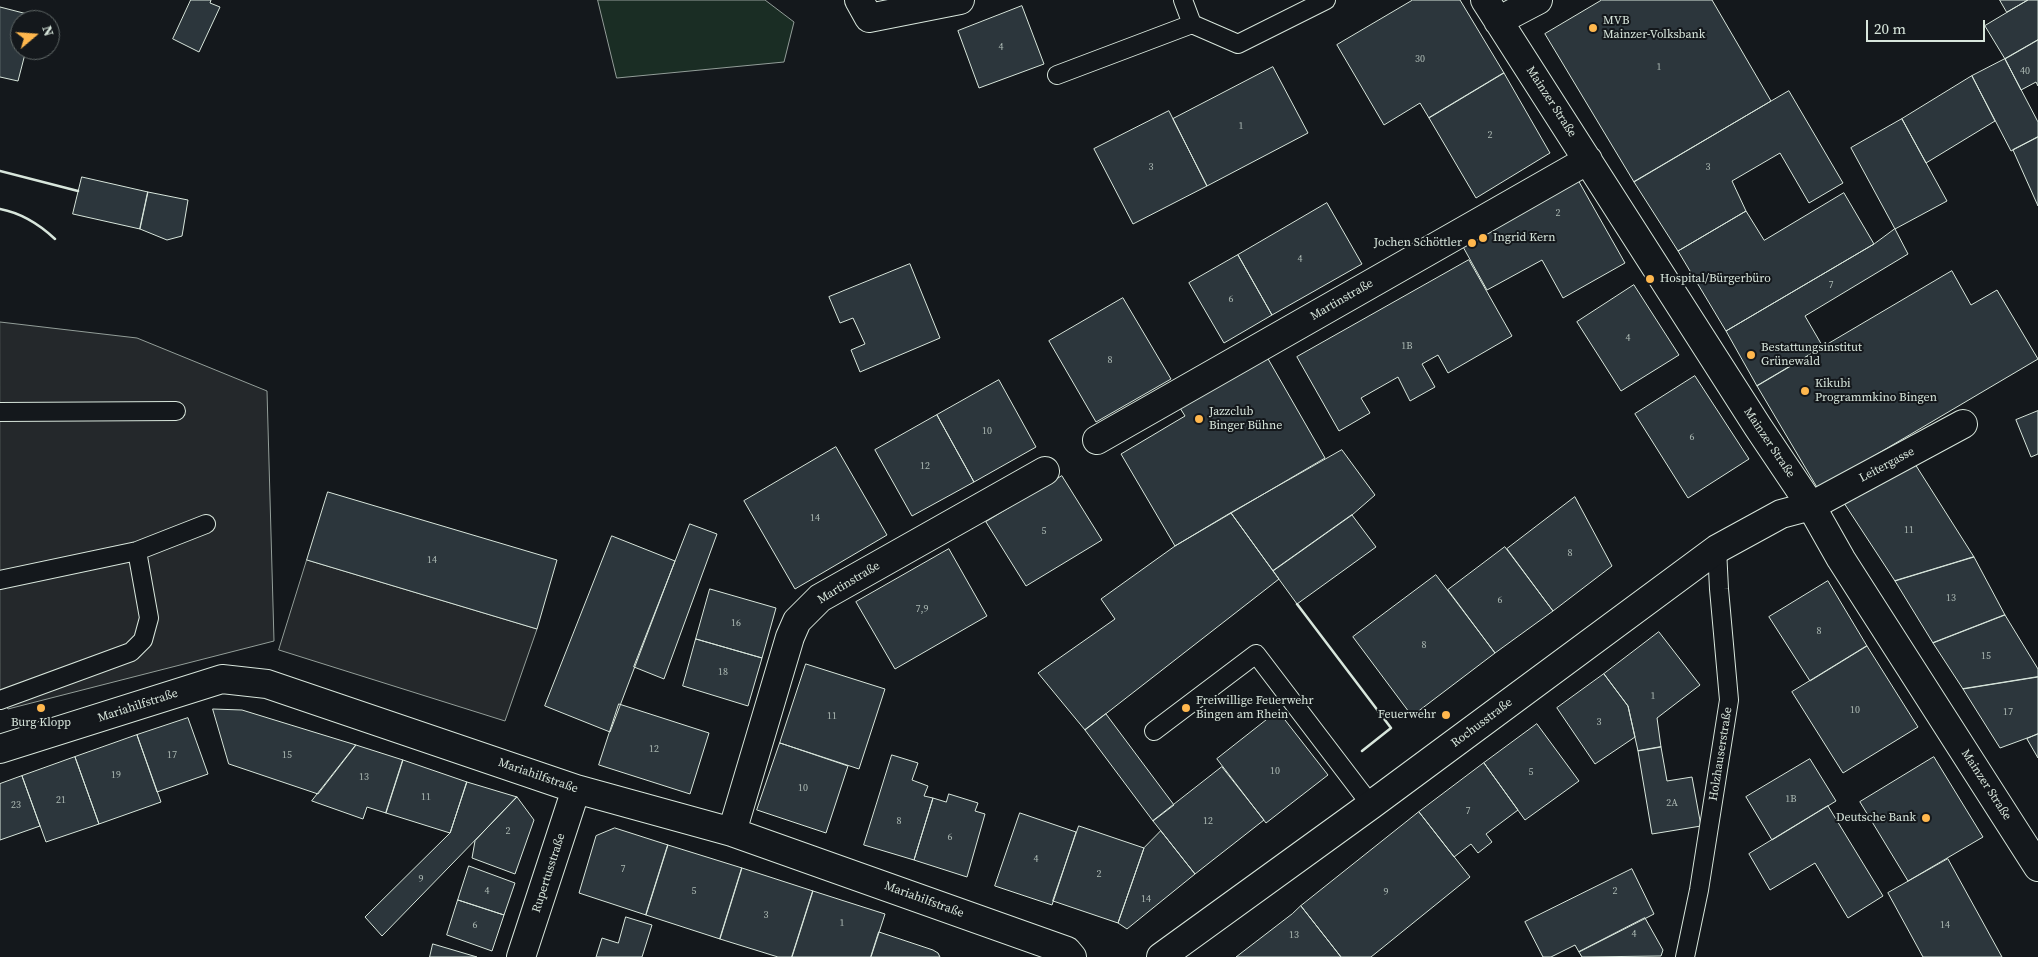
<!DOCTYPE html>
<meta charset="utf-8">
<style>
body{margin:0}
#map{position:relative;width:2038px;height:957px;overflow:hidden;background:#14181c;font-family:"Source Serif 4",serif}
canvas{display:block}
.north{position:absolute;left:10px;top:10px;width:50px;height:50px;box-sizing:border-box;background:#14181c;border:1px solid #626a69;border-radius:50%;rotate:72deg;font-size:14px;font-weight:700;line-height:20px;text-align:center;color:#d8e6dc}
.north::after{content:'';display:block;margin:auto;width:18px;height:22px;background:#ffb74d;clip-path:polygon(50% 0,100% 100%,50% 72%,0 100%)}
.scale{position:absolute;left:1866px;top:20px;width:119px;height:22px;box-sizing:border-box;border:2px solid #d8e6dc;border-top:0;padding-left:6px;font-size:15px;line-height:18px;white-space:nowrap;color:#d8e6dc;-webkit-text-stroke:4px #14181c;paint-order:stroke}
</style>
<div id="map">
<canvas width="2038" height="957"></canvas>
<div class="north">N</div>
<div class="scale">20 m</div>
</div>
<script>
const g = document.querySelector('canvas').getContext('2d');
g.lineJoin = 'round';
function fillPath(path, color) { g.fillStyle = color; g.fill(path, 'evenodd'); }
function stroke(path, color, width, dash) { g.strokeStyle = color; g.lineWidth = width; g.lineCap = dash ? 'butt' : 'round'; g.setLineDash(dash || []); g.stroke(path); }
function drawText(font, color, halo, rows, align = 'center') {
  g.font = font + ' "Source Serif 4",serif'; g.lineWidth = 4; g.setLineDash([]); g.textBaseline = 'middle'; g.strokeStyle = halo; g.fillStyle = color; for (const [text, x, y, turn = 0] of rows) {
    g.save(); g.translate(x, y); g.rotate((+turn || 0) * Math.PI / 180); g.textAlign = isNaN(turn) ? turn : align; if (halo) g.strokeText(text, 0, 0); g.fillText(text, 0, 0); g.restore();
  }
}
const green = new Path2D(`
 M 598,0 L 765,0 L 794,22 L 784,62 L 617,78 Z`);
const parking = new Path2D(`
 M 0,322 L 137,338 L 267,391 L 274,641 L 8,709 L 0,699 Z
 M 307,560 L 537,629 L 505,721 L 279,650 Z`);
const building = new Path2D(`
 M 191,0 L 211,0 L 210,3 L 220,7 L 199,52 L 173,39 Z
 M 1413,0 L 1460,0 L 1504,73 L 1429,118 L 1420,103 L 1384,125 L 1337,45 Z
 M 1602,0 L 1712,0 L 1771,101 L 1634,182 L 1545,34 Z
 M 2000,0 L 2028,0 L 2007,12 Z
 M 2028,0 L 2038,0 L 2038,40 L 2005,59 L 1985,26 Z
 M 1022,6 L 1044,64 L 979,88 L 958,31 Z
 M 0,7 L 35,16 L 34,20 L 20,20 L 20,50 L 26,50 L 18,81 L 0,77 Z
 M 2038,40 L 2038,86 L 2036,82 L 2021,90 L 2005,59 Z
 M 2005,59 L 2038,122 L 2038,137 L 2011,151 L 1972,76 Z
 M 1273,67 L 1308,133 L 1207,186 L 1173,119 Z
 M 1504,73 L 1550,153 L 1476,198 L 1429,118 Z
 M 1972,76 L 1995,121 L 1926,163 L 1902,119 Z
 M 1789,91 L 1843,183 L 1809,203 L 1780,153 L 1732,181 L 1746,211 L 1678,251 L 1634,182 Z
 M 1169,111 L 1207,186 L 1133,224 L 1094,149 Z
 M 1902,119 L 1947,201 L 1895,229 L 1851,148 Z
 M 2038,137 L 2038,206 L 2013,150 Z
 M 82,177 L 148,192 L 140,229 L 73,214 Z
 M 1578,180 L 1625,263 L 1563,298 L 1542,260 L 1487,290 L 1462,245 Z
 M 148,192 L 188,200 L 182,236 L 167,240 L 140,229 Z
 M 1844,193 L 1874,244 L 1726,331 L 1678,251 L 1746,211 L 1764,240 Z
 M 1327,203 L 1362,264 L 1272,315 L 1238,255 Z
 M 1895,229 L 1908,254 L 1805,316 L 1823,347 L 1757,386 L 1726,331 L 1874,244 Z
 M 1238,255 L 1272,315 L 1224,343 L 1189,283 Z
 M 1469,260 L 1512,336 L 1448,373 L 1438,355 L 1422,364 L 1435,387 L 1410,401 L 1398,377 L 1361,398 L 1370,413 L 1339,431 L 1297,357 Z
 M 910,264 L 940,338 L 860,372 L 851,350 L 865,344 L 853,318 L 840,323 L 829,297 Z
 M 1952,271 L 1971,305 L 1997,290 L 2038,359 L 1818,489 L 1757,386 Z
 M 1634,285 L 1679,355 L 1621,391 L 1577,322 Z
 M 1123,298 L 1171,379 L 1096,422 L 1049,341 Z
 M 1267,357 L 1325,458 L 1175,546 L 1121,454 L 1185,416 L 1180,408 Z
 M 1695,376 L 1749,459 L 1688,498 L 1635,414 Z
 M 999,380 L 1036,447 L 974,482 L 937,415 Z
 M 2038,411 L 2038,454 L 2031,457 L 2016,420 Z
 M 937,415 L 974,482 L 912,516 L 875,450 Z
 M 836,447 L 887,535 L 795,589 L 744,501 Z
 M 1342,450 L 1375,495 L 1352,515 L 1273,571 L 1231,513 Z
 M 1915,464 L 1974,557 L 1895,581 L 1844,503 Z
 M 1062,476 L 1102,540 L 1026,586 L 986,522 Z
 M 328,492 L 557,560 L 537,629 L 307,560 Z
 M 1575,497 L 1612,566 L 1553,611 L 1507,549 Z
 M 1231,513 L 1279,579 L 1085,730 L 1038,673 L 1115,619 L 1101,599 L 1175,546 Z
 M 1352,515 L 1376,547 L 1297,604 L 1273,571 Z
 M 690,524 L 717,534 L 664,679 L 634,667 Z
 M 612,536 L 675,561 L 610,732 L 545,706 Z
 M 1505,547 L 1553,611 L 1495,653 L 1448,590 Z
 M 949,549 L 987,616 L 895,669 L 856,602 Z
 M 1974,557 L 2005,615 L 1933,643 L 1895,581 Z
 M 1436,575 L 1495,653 L 1412,716 L 1353,637 Z
 M 1828,581 L 1867,646 L 1810,681 L 1769,617 Z
 M 710,589 L 776,608 L 762,658 L 696,639 Z
 M 2005,615 L 2038,669 L 2038,677 L 1963,689 L 1933,643 Z
 M 1659,632 L 1700,685 L 1657,718 L 1661,747 L 1638,751 L 1628,706 L 1604,674 Z
 M 696,639 L 762,658 L 748,706 L 683,686 Z
 M 1867,646 L 1918,727 L 1843,773 L 1792,692 Z
 M 806,664 L 885,689 L 859,769 L 780,743 Z
 M 1604,674 L 1628,706 L 1635,737 L 1595,764 L 1557,708 Z
 M 2038,677 L 2038,734 L 2000,748 L 1963,689 Z
 M 619,704 L 709,733 L 690,794 L 599,765 Z
 M 213,709 L 242,710 L 356,745 L 318,794 L 229,764 Z
 M 1278,711 L 1328,775 L 1266,823 L 1217,759 Z
 M 1106,714 L 1174,805 L 1153,821 L 1085,730 Z
 M 188,718 L 208,774 L 157,792 L 137,735 Z
 M 1537,724 L 1579,781 L 1525,820 L 1484,763 Z
 M 2038,734 L 2038,758 L 2027,739 Z
 M 137,735 L 161,802 L 99,824 L 75,757 Z
 M 780,743 L 848,766 L 826,833 L 757,810 Z
 M 356,745 L 403,760 L 386,813 L 367,807 L 363,819 L 312,801 Z
 M 1661,747 L 1667,781 L 1692,777 L 1701,826 L 1652,834 L 1638,751 Z
 M 892,755 L 918,763 L 912,780 L 928,786 L 924,796 L 933,798 L 914,860 L 864,845 Z
 M 75,757 L 99,824 L 46,842 L 22,776 Z
 M 1934,757 L 1983,837 L 1908,881 L 1860,802 Z
 M 1810,759 L 1836,801 L 1772,840 L 1746,797 Z
 M 403,760 L 467,782 L 450,833 L 386,813 Z
 M 1484,763 L 1518,810 L 1486,834 L 1492,842 L 1478,853 L 1471,844 L 1454,857 L 1419,812 Z
 M 1222,767 L 1264,820 L 1195,874 L 1153,821 Z
 M 22,776 L 40,826 L 0,840 L 0,784 Z
 M 467,782 L 517,797 L 382,936 L 365,917 L 450,833 Z
 M 949,794 L 978,803 L 975,811 L 985,814 L 967,877 L 914,860 L 933,798 L 946,802 Z
 M 517,797 L 534,820 L 515,874 L 472,858 L 475,841 Z
 M 1828,806 L 1883,896 L 1848,918 L 1815,863 L 1770,890 L 1749,854 Z
 M 1419,812 L 1470,877 L 1371,957 L 1341,957 L 1301,906 Z
 M 1020,813 L 1076,832 L 1052,905 L 995,886 Z
 M 1079,826 L 1144,848 L 1118,923 L 1053,901 Z
 M 615,828 L 668,845 L 646,915 L 579,893 L 596,836 Z
 M 1161,831 L 1195,874 L 1127,929 L 1118,923 L 1144,848 Z
 M 668,845 L 742,868 L 720,939 L 646,915 Z
 M 1948,859 L 2002,957 L 1923,957 L 1888,893 Z
 M 469,866 L 515,883 L 504,915 L 458,900 Z
 M 742,868 L 813,891 L 792,957 L 778,957 L 720,939 Z
 M 1632,869 L 1654,914 L 1579,952 L 1575,945 L 1551,957 L 1543,957 L 1525,922 Z
 M 813,891 L 885,914 L 871,957 L 792,957 Z
 M 458,900 L 504,915 L 492,951 L 447,935 Z
 M 1301,906 L 1341,957 L 1236,957 L 1292,914 Z
 M 626,917 L 652,925 L 642,957 L 596,957 L 602,938 L 618,943 Z
 M 1645,918 L 1663,950 L 1661,956 L 1582,957 L 1579,952 Z
 M 879,932 L 933,950 L 938,953 L 940,957 L 871,957 Z
 M 433,944 L 477,957 L 430,957 Z`);
const lane = new Path2D(`
 M 1183,0 L 1192,24 L 1238,44 L 1326,0
 M 1057,75 L 1192,24
 M 0,412 L 176,411
 M 0,580 L 137,551 L 206,524
 M 0,700 L 131,652 L 143,640 L 149,618 L 137,551
 M 1154,731 L 1256,654 L 1371,805
 M 1685,957 L 1699,890 L 1729,700 L 1719,589 L 1717,549`);
const street = new Path2D(`
 M 859,0 L 869,18 L 960,0
 M 1485,0 L 1758,427 L 1811,506 L 1841,559 L 2038,867
 M 1498,21 L 1538,0
 M 1097,440 L 1588,160
 M 0,749 L 222,679 L 267,684 L 576,789 L 732,832 L 1067,951 L 1072,957
 M 732,832 L 790,637 L 797,621 L 820,598 L 1045,471
 M 521,957 L 576,789
 M 1161,957 L 1371,805 L 1717,549 L 1781,514 L 1811,506 L 1963,424`);
const wall = new Path2D(`
 M 0,171 L 78,191
 M 0,209 C 21,213 39,224 55,239
 M 1297,604 L 1391,728 L 1362,751`);
const markers = [
 [1593,28,5,"#ffb74d"],
 [1483,238,5,"#ffb74d"],
 [1472,243,5,"#ffb74d"],
 [1650,279,5,"#ffb74d"],
 [1751,355,5,"#ffb74d"],
 [1805,391,5,"#ffb74d"],
 [1199,419,5,"#ffb74d"],
 [41,708,5,"#ffb74d"],
 [1186,708,5,"#ffb74d"],
 [1446,715,5,"#ffb74d"],
 [1926,818,5,"#ffb74d"]
];
const numberNames = [
 ["4",1001,47],
 ["30",1420,59],
 ["1",1659,67],
 ["40",2025,71],
 ["1",1241,126],
 ["2",1490,135],
 ["3",1151,167],
 ["3",1708,167],
 ["2",1558,213],
 ["4",1300,259],
 ["7",1831,285],
 ["6",1231,299],
 ["4",1628,338],
 ["1B",1407,346],
 ["8",1110,360],
 ["10",987,431],
 ["6",1692,437],
 ["12",925,466],
 ["14",815,518],
 ["11",1909,530],
 ["5",1044,531],
 ["8",1570,553],
 ["14",432,560],
 ["13",1951,598],
 ["6",1500,600],
 ["7,9",922,609],
 ["16",736,623],
 ["8",1819,631],
 ["8",1424,645],
 ["15",1986,656],
 ["18",723,672],
 ["1",1653,696],
 ["10",1855,710],
 ["17",2008,712],
 ["11",832,716],
 ["3",1599,722],
 ["12",654,749],
 ["17",172,755],
 ["15",287,755],
 ["10",1275,771],
 ["5",1531,772],
 ["19",116,775],
 ["13",364,777],
 ["10",803,788],
 ["11",426,797],
 ["1B",1791,799],
 ["21",61,800],
 ["2A",1672,803],
 ["23",16,805],
 ["7",1468,811],
 ["8",899,821],
 ["12",1208,821],
 ["2",508,831],
 ["6",950,837],
 ["4",1036,859],
 ["7",623,869],
 ["2",1099,874],
 ["9",421,879],
 ["4",487,891],
 ["5",694,891],
 ["2",1615,891],
 ["9",1386,892],
 ["14",1146,899],
 ["3",766,915],
 ["1",842,923],
 ["6",475,925],
 ["14",1945,925],
 ["4",1634,934],
 ["13",1294,935]
];
const poiNames = [
 ["MVB",1603,21],
 ["Mainzer-Volksbank",1603,35],
 ["Ingrid Kern",1493,238],
 ["Jochen Schöttler",1462,243,"right"],
 ["Hospital/Bürgerbüro",1660,279],
 ["Bestattungsinstitut",1761,348],
 ["Grünewald",1761,362],
 ["Kikubi",1815,384],
 ["Programmkino Bingen",1815,398],
 ["Jazzclub",1209,412],
 ["Binger Bühne",1209,426],
 ["Freiwillige Feuerwehr",1196,701],
 ["Bingen am Rhein",1196,715],
 ["Feuerwehr",1436,715,"right"],
 ["Burg Klopp",41,723,"center"],
 ["Deutsche Bank",1916,818,"right"]
];
const streetNames = [
 ["Mainzer Straße",1551,102,57],
 ["Martinstraße",1342,300,-30],
 ["Mainzer Straße",1769,443,56],
 ["Leitergasse",1887,465,-28],
 ["Martinstraße",849,583,-31],
 ["Mariahilfstraße",138,706,-18],
 ["Rochusstraße",1482,723,-37],
 ["Holzhauserstraße",1721,754,-81],
 ["Mariahilfstraße",538,776,19],
 ["Mainzer Straße",1986,785,57],
 ["Rupertusstraße",549,873,-72],
 ["Mariahilfstraße",924,900,20]
];
fillPath(green, '#1a2d24');
stroke(green, '#939e99', 1);
fillPath(parking, '#24282b');
stroke(parking, '#939e99', 1);
fillPath(building, '#2c363c');
stroke(building, '#d8e6dc', 1);
stroke(lane, '#d8e6dc', 20);
stroke(street, '#d8e6dc', 30);
stroke(lane, '#14181c', 18);
stroke(street, '#14181c', 28);
stroke(wall, '#d8e6dc', 2.5);
for (const [x, y, r, color] of markers) { const dot = new Path2D(); dot.arc(x, y, r, 0, 2 * Math.PI); g.fillStyle = color; g.fill(dot); stroke(dot, '#14181c', 2); }
drawText('10px', '#adbab4', null, numberNames);
drawText('12px', '#d8e6dc', '#14181c', poiNames, 'left');
drawText('12px', '#d8e6dc', '#14181c', streetNames);
</script>
